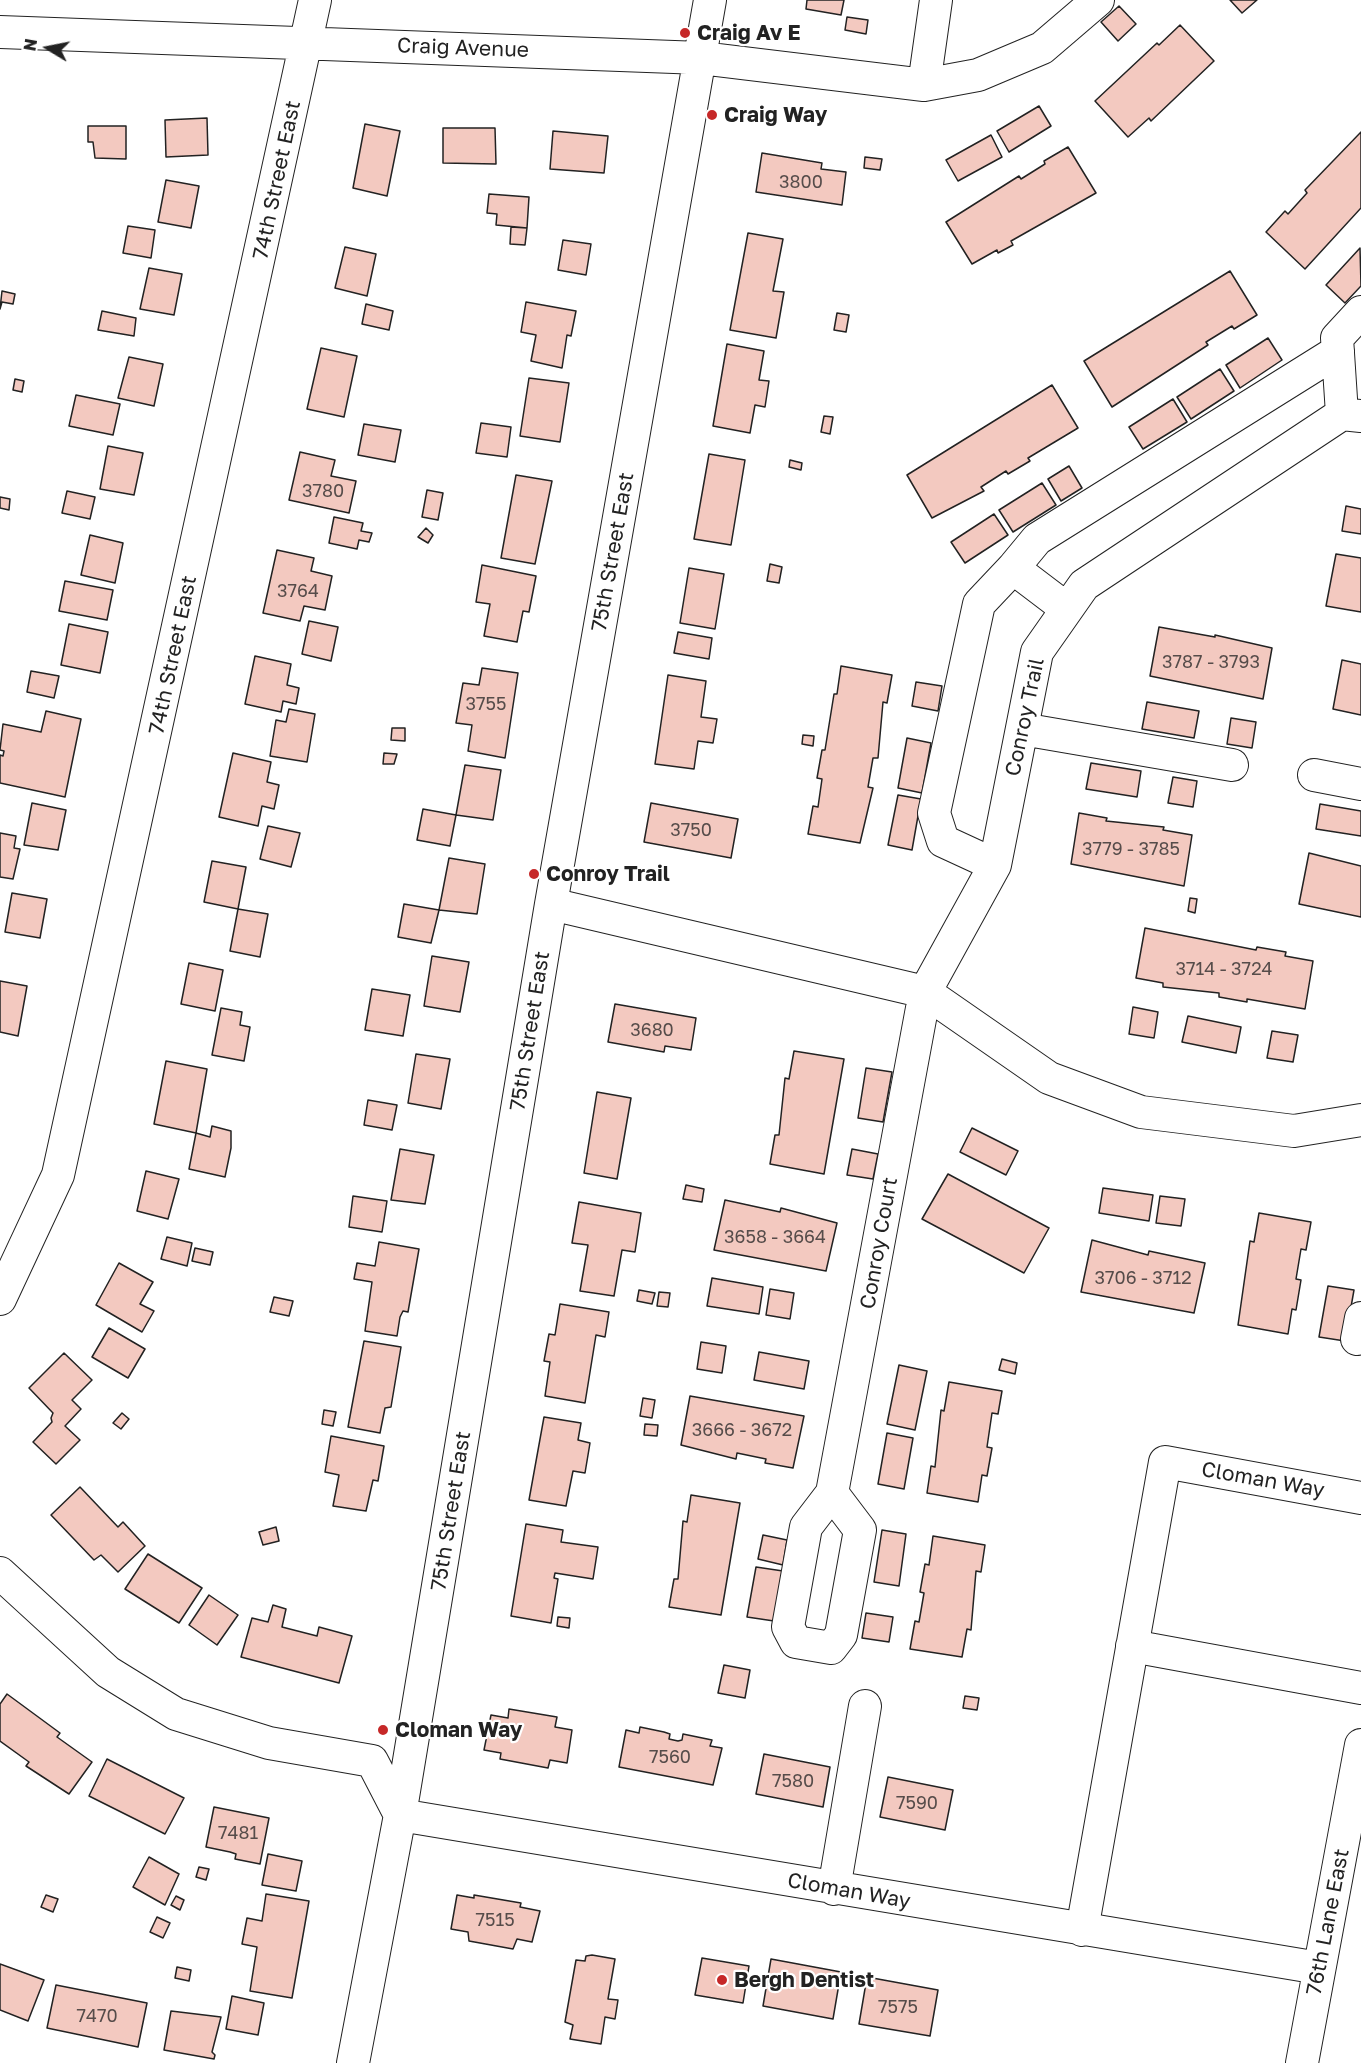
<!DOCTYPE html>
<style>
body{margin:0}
#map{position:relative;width:1361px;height:2063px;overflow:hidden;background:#fff;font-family:"Golos Text",sans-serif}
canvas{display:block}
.north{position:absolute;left:18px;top:18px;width:60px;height:60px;-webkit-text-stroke:4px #fff;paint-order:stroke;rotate:280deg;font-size:16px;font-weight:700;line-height:24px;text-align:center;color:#222}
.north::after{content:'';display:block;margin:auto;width:21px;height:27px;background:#222;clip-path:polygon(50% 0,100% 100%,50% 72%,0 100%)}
</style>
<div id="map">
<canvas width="1361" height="2063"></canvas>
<div class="north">N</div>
</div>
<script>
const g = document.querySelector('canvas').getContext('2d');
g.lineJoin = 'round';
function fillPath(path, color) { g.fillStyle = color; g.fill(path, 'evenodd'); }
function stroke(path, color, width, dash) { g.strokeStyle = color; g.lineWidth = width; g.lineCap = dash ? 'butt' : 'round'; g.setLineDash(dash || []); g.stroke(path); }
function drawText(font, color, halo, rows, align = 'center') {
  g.font = font + ' "Golos Text",sans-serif'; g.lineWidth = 4.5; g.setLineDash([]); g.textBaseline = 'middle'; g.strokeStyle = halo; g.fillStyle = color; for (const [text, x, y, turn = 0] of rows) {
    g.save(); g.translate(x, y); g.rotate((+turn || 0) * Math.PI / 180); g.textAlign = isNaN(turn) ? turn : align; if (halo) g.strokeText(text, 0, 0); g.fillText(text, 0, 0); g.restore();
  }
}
const building = new Path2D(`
 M 807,0 L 844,0 L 841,15 L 806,9 Z
 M 1230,0 L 1257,0 L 1242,13 Z
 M 1119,6 L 1136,24 L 1118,41 L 1101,22 Z
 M 847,17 L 868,20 L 866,34 L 845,30 Z
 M 1180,25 L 1214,61 L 1151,121 L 1149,118 L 1128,137 L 1095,101 L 1157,43 L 1159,45 Z
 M 1039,106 L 1051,126 L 1009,152 L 997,131 Z
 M 207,118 L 208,155 L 166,157 L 165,120 Z
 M 365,124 L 400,131 L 387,196 L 353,188 Z
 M 88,126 L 126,126 L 126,159 L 95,158 L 93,142 L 88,142 Z
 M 443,128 L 495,128 L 496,164 L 443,163 Z
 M 553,131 L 608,136 L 604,173 L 550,169 Z
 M 1361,132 L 1361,208 L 1305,269 L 1266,232 L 1285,211 L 1288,214 L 1307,193 L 1305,190 Z
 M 991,135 L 1002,157 L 958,181 L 946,160 Z
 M 1068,147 L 1096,193 L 1011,241 L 1013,245 L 998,253 L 997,250 L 972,264 L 946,222 L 1019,176 L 1021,179 L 1045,164 L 1044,161 Z
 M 762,153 L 822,163 L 821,169 L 846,172 L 842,205 L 756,192 Z
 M 865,157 L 882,159 L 880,170 L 864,168 Z
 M 166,180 L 199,186 L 191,228 L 158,222 Z
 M 489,194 L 529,197 L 527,228 L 496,225 L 497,214 L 487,213 Z
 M 128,226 L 155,230 L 151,258 L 123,253 Z
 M 511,227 L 527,228 L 525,245 L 510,244 Z
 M 748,233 L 783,239 L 773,291 L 784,292 L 776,338 L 730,330 Z
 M 563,240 L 591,244 L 586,275 L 558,270 Z
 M 345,247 L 376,254 L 367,296 L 335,288 Z
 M 1360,248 L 1361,286 L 1345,303 L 1326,285 Z
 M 149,268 L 182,274 L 174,315 L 140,309 Z
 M 1230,271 L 1257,315 L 1234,329 L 1232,326 L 1206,342 L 1208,345 L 1112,407 L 1084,361 Z
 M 2,291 L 15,294 L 13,304 L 2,302 L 0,309 Z
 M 526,302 L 576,311 L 571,336 L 567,335 L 562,368 L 531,361 L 536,335 L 521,332 Z
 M 366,304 L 393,311 L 389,330 L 362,324 Z
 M 102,311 L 136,318 L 134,336 L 98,330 Z
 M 837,313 L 849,315 L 846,332 L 834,330 Z
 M 1268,338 L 1282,360 L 1240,388 L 1226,365 Z
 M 727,344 L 764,351 L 759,380 L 769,381 L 765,407 L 755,405 L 750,433 L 713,426 Z
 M 321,348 L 357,356 L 344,417 L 307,409 Z
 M 129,357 L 163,364 L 154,406 L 118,398 Z
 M 1220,369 L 1234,391 L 1191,419 L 1177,397 Z
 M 529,378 L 569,383 L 560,442 L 520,436 Z
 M 15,379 L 24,381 L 22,392 L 13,390 Z
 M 1052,385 L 1078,428 L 1028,458 L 1030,461 L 1008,474 L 1006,471 L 981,487 L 984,491 L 932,518 L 907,475 Z
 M 76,395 L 120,404 L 113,435 L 69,426 Z
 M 1173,399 L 1187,422 L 1143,449 L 1129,427 Z
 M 824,416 L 833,417 L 830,434 L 821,432 Z
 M 481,423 L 511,427 L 507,457 L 476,453 Z
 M 364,424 L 401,430 L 395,462 L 358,455 Z
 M 108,446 L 143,453 L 134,495 L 100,489 Z
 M 300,452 L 335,460 L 331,476 L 356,481 L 349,513 L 289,500 Z
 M 709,454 L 745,460 L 731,545 L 694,539 Z
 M 790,460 L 802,463 L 801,470 L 789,467 Z
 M 1069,466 L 1082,488 L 1061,501 L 1048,479 Z
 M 516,475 L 552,481 L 535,564 L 501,558 Z
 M 1042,483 L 1056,505 L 1013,532 L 999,510 Z
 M 427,490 L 443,493 L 438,520 L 422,517 Z
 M 67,491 L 95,497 L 90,519 L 62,513 Z
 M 0,497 L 10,499 L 9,510 L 0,508 Z
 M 1346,506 L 1361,509 L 1361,534 L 1342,531 Z
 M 994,514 L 1008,535 L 965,563 L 951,542 Z
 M 334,517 L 363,523 L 361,531 L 372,533 L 369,542 L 359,540 L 357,549 L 329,543 Z
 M 426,528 L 433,535 L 428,543 L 418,537 Z
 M 90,535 L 123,543 L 115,583 L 81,575 Z
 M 277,550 L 314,558 L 311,571 L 332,576 L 325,610 L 304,606 L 300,621 L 263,613 Z
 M 1336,554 L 1361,558 L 1361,612 L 1326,606 Z
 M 770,564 L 782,567 L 779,583 L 767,581 Z
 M 482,565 L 536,576 L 529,612 L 523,611 L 517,642 L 484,636 L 490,604 L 476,602 Z
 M 689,568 L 724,574 L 715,629 L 680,623 Z
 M 65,581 L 113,590 L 107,620 L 59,611 Z
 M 309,621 L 338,627 L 331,661 L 302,654 Z
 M 69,624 L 108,632 L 100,673 L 61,665 Z
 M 1159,627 L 1215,637 L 1215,635 L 1272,648 L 1263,699 L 1150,676 Z
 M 678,632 L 712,638 L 709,659 L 674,653 Z
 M 255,656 L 291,664 L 287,685 L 299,688 L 296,704 L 283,701 L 281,712 L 245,704 Z
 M 1342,660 L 1361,664 L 1361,715 L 1333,709 Z
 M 841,666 L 892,675 L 887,703 L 883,702 L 878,758 L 873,758 L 868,787 L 873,788 L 860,843 L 808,834 L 813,806 L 818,807 L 822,779 L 817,778 L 822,750 L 825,750 L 834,694 L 837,694 Z
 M 482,668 L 518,673 L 505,758 L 468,751 L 472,725 L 456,723 L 463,683 L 479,685 Z
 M 31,671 L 59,676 L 54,698 L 27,692 Z
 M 668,675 L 706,681 L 701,717 L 717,719 L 713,743 L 698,741 L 694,769 L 655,764 Z
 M 916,682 L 942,686 L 938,711 L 912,706 Z
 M 1147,702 L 1199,711 L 1194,738 L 1142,729 Z
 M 289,709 L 315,714 L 307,762 L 270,756 L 276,720 L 286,722 Z
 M 46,711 L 81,719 L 65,797 L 0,783 L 0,755 L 3,756 L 4,751 L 0,750 L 3,724 L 41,732 Z
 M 1231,718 L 1256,722 L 1252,748 L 1227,744 Z
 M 392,728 L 405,728 L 405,741 L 391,740 Z
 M 803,735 L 814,736 L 813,746 L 802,744 Z
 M 907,738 L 931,743 L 922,793 L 898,788 Z
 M 233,753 L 271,762 L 267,782 L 279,785 L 274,809 L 262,806 L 258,826 L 219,817 Z
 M 384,753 L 397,754 L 394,764 L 383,764 Z
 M 1091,763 L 1141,771 L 1137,797 L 1086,789 Z
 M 465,765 L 501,770 L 493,820 L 456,815 Z
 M 1173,777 L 1197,781 L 1193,807 L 1168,803 Z
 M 898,795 L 921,799 L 912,850 L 888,845 Z
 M 32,803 L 66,810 L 58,850 L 24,845 Z
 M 651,803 L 738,819 L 731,858 L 644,842 Z
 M 1320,804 L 1361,811 L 1361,836 L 1316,829 Z
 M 423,809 L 456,815 L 450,846 L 417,840 Z
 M 1079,813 L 1107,818 L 1106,821 L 1164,827 L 1163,830 L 1192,835 L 1184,886 L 1071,864 Z
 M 268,826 L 300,833 L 291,867 L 260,859 Z
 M 0,833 L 16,836 L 14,848 L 20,849 L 13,879 L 0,877 Z
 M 1309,853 L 1361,866 L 1361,917 L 1299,904 Z
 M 449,858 L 485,864 L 477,914 L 439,910 Z
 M 212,861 L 246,867 L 238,909 L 204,902 Z
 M 12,893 L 47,899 L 40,938 L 5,932 Z
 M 1190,898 L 1197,899 L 1195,913 L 1188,911 Z
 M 404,904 L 439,910 L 431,943 L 398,937 Z
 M 238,909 L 268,914 L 260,957 L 230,951 Z
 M 1145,928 L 1256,950 L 1257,947 L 1286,952 L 1285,956 L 1313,961 L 1305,1009 L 1247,999 L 1247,1002 L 1219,997 L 1219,993 L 1163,987 L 1163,983 L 1136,978 Z
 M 432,956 L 469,962 L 460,1012 L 424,1006 Z
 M 189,963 L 223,970 L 215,1011 L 181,1004 Z
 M 0,981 L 27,986 L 18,1036 L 0,1032 Z
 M 372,989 L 410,995 L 403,1036 L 365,1030 Z
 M 615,1004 L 696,1018 L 691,1050 L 665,1046 L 664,1052 L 608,1042 Z
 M 1133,1007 L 1158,1012 L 1154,1038 L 1129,1034 Z
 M 221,1008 L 242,1012 L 240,1025 L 250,1027 L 244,1061 L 212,1055 Z
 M 1188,1016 L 1241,1027 L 1236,1053 L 1182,1042 Z
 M 1272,1031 L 1298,1035 L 1293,1062 L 1267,1058 Z
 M 794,1051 L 844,1059 L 824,1174 L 770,1164 L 775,1135 L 779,1135 L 785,1078 L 789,1079 Z
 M 416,1054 L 450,1059 L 441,1109 L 408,1103 Z
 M 166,1061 L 207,1069 L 196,1133 L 154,1124 Z
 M 866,1068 L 892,1072 L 883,1122 L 858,1118 Z
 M 597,1092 L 631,1098 L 617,1179 L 584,1173 Z
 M 368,1100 L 397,1105 L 392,1130 L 364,1125 Z
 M 212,1126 L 231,1131 L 231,1148 L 225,1177 L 189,1169 L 196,1133 L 210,1137 Z
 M 972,1128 L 1018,1151 L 1006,1175 L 960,1152 Z
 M 400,1149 L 434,1155 L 425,1204 L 391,1200 Z
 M 852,1149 L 878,1154 L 873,1179 L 847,1175 Z
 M 146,1171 L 179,1179 L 168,1219 L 137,1211 Z
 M 948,1174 L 1049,1228 L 1024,1273 L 922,1219 Z
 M 686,1185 L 704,1189 L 702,1202 L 683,1199 Z
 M 1103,1188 L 1153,1195 L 1149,1221 L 1099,1213 Z
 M 353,1196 L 387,1201 L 382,1232 L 349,1227 Z
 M 1160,1196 L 1185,1199 L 1181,1226 L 1156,1223 Z
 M 725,1200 L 780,1212 L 781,1208 L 837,1223 L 826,1271 L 714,1250 Z
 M 579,1202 L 641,1213 L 635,1252 L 622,1250 L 614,1296 L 580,1291 L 588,1245 L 572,1243 Z
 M 1259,1213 L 1311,1222 L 1306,1250 L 1301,1249 L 1296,1279 L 1301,1280 L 1296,1310 L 1292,1309 L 1288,1334 L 1238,1325 L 1250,1241 L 1254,1242 Z
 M 167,1237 L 192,1243 L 187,1266 L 161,1259 Z
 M 1092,1240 L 1148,1255 L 1149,1251 L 1205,1263 L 1194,1313 L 1081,1292 Z
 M 379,1242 L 419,1249 L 408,1312 L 403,1311 L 400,1317 L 397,1336 L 365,1331 L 372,1282 L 354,1279 L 357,1263 L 375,1266 Z
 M 195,1248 L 213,1252 L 210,1265 L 192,1261 Z
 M 119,1263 L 153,1282 L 140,1304 L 154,1311 L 142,1332 L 96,1305 Z
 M 712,1278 L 763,1287 L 759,1314 L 707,1306 Z
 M 1328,1286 L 1354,1290 L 1345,1341 L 1319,1337 Z
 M 770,1289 L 794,1293 L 790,1319 L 766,1315 Z
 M 639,1290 L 655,1293 L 652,1304 L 637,1301 Z
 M 659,1292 L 670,1293 L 668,1307 L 657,1306 Z
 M 274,1297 L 293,1301 L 289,1316 L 270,1312 Z
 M 560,1304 L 609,1312 L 605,1337 L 596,1335 L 585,1403 L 545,1396 L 550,1362 L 544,1361 L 549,1334 L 555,1335 Z
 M 109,1328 L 145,1349 L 128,1378 L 92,1357 Z
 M 364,1341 L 401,1347 L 391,1407 L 385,1408 L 380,1433 L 348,1427 Z
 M 701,1342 L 726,1346 L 722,1373 L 697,1369 Z
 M 759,1352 L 809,1361 L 804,1389 L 754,1380 Z
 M 64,1353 L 92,1380 L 72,1400 L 81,1409 L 65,1426 L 80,1440 L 56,1464 L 33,1442 L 52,1422 L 51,1418 L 53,1413 L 29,1388 Z
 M 1002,1359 L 1017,1363 L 1015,1374 L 999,1370 Z
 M 899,1365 L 927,1371 L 915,1430 L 887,1424 Z
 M 949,1382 L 1002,1391 L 998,1414 L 992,1413 L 987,1447 L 992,1448 L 987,1476 L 982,1475 L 978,1502 L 927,1493 L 931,1466 L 935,1467 L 941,1410 L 944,1411 Z
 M 690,1396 L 804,1416 L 793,1468 L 765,1463 L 766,1459 L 737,1453 L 736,1459 L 681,1445 Z
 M 643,1398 L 655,1400 L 652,1418 L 640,1416 Z
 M 324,1410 L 336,1412 L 333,1426 L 322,1424 Z
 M 122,1413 L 129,1419 L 121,1429 L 113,1423 Z
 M 544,1417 L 581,1423 L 578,1440 L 590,1443 L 585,1473 L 573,1471 L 566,1506 L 529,1500 Z
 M 645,1424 L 658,1425 L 657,1436 L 644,1435 Z
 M 887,1433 L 913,1438 L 904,1489 L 878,1484 Z
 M 331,1436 L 384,1446 L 378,1481 L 373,1480 L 366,1511 L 333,1506 L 339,1475 L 325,1472 Z
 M 80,1487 L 118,1527 L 123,1522 L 145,1546 L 118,1572 L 101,1555 L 94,1560 L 51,1515 Z
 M 691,1495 L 740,1503 L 721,1615 L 669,1607 L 674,1579 L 678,1579 L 683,1521 L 687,1522 Z
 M 526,1524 L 563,1530 L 561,1542 L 598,1547 L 593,1579 L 555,1573 L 554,1578 L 558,1579 L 551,1623 L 511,1616 Z
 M 276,1527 L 279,1541 L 263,1545 L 259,1532 Z
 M 882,1530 L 906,1534 L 899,1586 L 874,1582 Z
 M 763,1535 L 787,1540 L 783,1565 L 758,1559 Z
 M 933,1536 L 985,1545 L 981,1572 L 976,1571 L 971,1630 L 967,1629 L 962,1657 L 910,1649 L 915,1621 L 919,1622 L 924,1593 L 920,1592 L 925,1564 L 929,1565 Z
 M 148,1554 L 202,1588 L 179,1623 L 125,1589 Z
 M 756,1567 L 783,1571 L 774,1621 L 747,1617 Z
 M 209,1595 L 238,1615 L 217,1645 L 189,1625 Z
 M 273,1605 L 286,1609 L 282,1627 L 317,1636 L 319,1627 L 352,1636 L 339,1683 L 241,1657 L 252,1618 L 268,1622 Z
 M 866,1613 L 893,1617 L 889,1642 L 862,1638 Z
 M 558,1617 L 570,1618 L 569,1628 L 557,1626 Z
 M 724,1665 L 750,1670 L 745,1698 L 718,1693 Z
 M 7,1694 L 60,1733 L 57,1737 L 92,1762 L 69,1794 L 26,1766 L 29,1762 L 0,1741 L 0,1704 Z
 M 965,1696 L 979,1698 L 977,1710 L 963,1708 Z
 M 509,1709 L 557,1717 L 555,1727 L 572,1730 L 567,1763 L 550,1760 L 548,1768 L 500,1759 L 501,1753 L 484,1750 L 491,1715 L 508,1718 Z
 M 640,1727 L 664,1732 L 670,1734 L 669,1739 L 678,1741 L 682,1740 L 683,1734 L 712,1740 L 710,1746 L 722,1748 L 713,1785 L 619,1767 L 626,1730 L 639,1733 Z
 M 764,1754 L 830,1767 L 823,1807 L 756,1794 Z
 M 107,1759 L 184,1798 L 165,1834 L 89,1796 Z
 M 888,1777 L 953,1790 L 945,1830 L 880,1817 Z
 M 214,1807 L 269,1818 L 260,1864 L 235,1859 L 236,1854 L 230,1852 L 206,1847 Z
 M 268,1854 L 302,1861 L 296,1891 L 262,1885 Z
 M 149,1857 L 179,1874 L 165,1905 L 133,1887 Z
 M 199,1867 L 209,1869 L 206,1880 L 196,1877 Z
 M 266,1894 L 309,1901 L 292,1998 L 250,1991 L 257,1947 L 242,1944 L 247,1918 L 262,1921 Z
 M 46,1895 L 58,1899 L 53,1912 L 41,1907 Z
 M 457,1895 L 474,1898 L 474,1895 L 521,1903 L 520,1907 L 540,1911 L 532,1942 L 517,1939 L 513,1949 L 469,1941 L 468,1932 L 451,1929 Z
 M 176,1896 L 184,1900 L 180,1910 L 171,1905 Z
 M 157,1917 L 170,1923 L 163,1938 L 150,1932 Z
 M 592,1955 L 615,1959 L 608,1999 L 618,2000 L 615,2019 L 605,2017 L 601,2044 L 570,2039 L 573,2025 L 565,2022 L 576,1960 L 585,1961 L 586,1956 Z
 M 702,1958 L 749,1966 L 743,2003 L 695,1995 Z
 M 771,1959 L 841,1972 L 833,2019 L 763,2006 Z
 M 0,1964 L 44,1980 L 28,2021 L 0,2010 Z
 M 177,1967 L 191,1970 L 189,1981 L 175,1978 Z
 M 867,1977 L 938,1990 L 930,2036 L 859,2024 Z
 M 56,1985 L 147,2003 L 138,2047 L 47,2028 Z
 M 232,1996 L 264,2003 L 258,2035 L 226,2029 Z
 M 171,2011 L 221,2017 L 212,2052 L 215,2055 L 214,2059 L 164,2050 Z`);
const minor = new Path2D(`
 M 0,32 L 701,58 L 924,85 L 978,75 L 1042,48 L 1098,0
 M 924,85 L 936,0
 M 1342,414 L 1337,338 L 1361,312
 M 1013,568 L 1037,539 L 1338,351
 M 1022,729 L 1232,765
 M 1314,775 L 1361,784
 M 995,865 L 943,841 L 934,813 L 979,604 L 1013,568 L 1067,609
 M 551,904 L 925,992 L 1049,1078 L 1141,1112 L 1294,1131 L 1361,1120
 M 0,1299 L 58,1175 L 315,0
 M 1357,1339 L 1361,1318
 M 832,1493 L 860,1530 L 841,1635 L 831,1648 L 796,1642 L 788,1627 L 806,1527 L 832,1493 L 925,992 L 995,865 L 1037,652 L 1084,585 L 1342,414 L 1361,416
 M 0,1573 L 108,1672 L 176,1714 L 269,1743 L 372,1761 L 400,1815 L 1319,1968
 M 1132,1646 L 1361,1688
 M 834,1889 L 865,1706
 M 1082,1930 L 1165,1462 L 1361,1498
 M 353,2063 L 400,1815 L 551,904 L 710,0
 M 1302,2063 L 1361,1745`);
const markers = [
 [685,33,6,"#c62828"],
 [712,115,6,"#c62828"],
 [534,874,6,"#c62828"],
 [383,1730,6,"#c62828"],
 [722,1980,6,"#c62828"]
];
const numberNames = [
 ["3800",801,182],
 ["3780",323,491],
 ["3764",298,591],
 ["3787 - 3793",1211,662],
 ["3755",486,704],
 ["3750",691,830],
 ["3779 - 3785",1131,849],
 ["3714 - 3724",1224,969],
 ["3680",652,1030],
 ["3658 - 3664",775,1237],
 ["3706 - 3712",1143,1278],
 ["3666 - 3672",742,1430],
 ["7560",670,1757],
 ["7580",793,1781],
 ["7590",917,1803],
 ["7481",238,1833],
 ["7515",495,1920],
 ["7575",898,2007],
 ["7470",97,2016]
];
const poiNames = [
 ["Craig Av E",697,33],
 ["Craig Way",724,115],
 ["Conroy Trail",546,874],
 ["Cloman Way",395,1730],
 ["Bergh Dentist",734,1980]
];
const streetNames = [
 ["Craig Avenue",463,48,2],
 ["74th Street East",277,180,-78],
 ["75th Street East",613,552,-80],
 ["74th Street East",173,655,-78],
 ["Conroy Trail",1025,717,-78],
 ["75th Street East",530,1031,-81],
 ["Conroy Court",879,1243,-80],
 ["Cloman Way",1263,1480,10],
 ["75th Street East",451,1511,-81],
 ["Cloman Way",849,1891,10],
 ["76th Lane East",1328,1922,-79]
];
fillPath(building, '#f3c9c0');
stroke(building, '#222', 1.5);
stroke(minor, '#222', 34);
stroke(minor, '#fff', 32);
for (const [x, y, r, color] of markers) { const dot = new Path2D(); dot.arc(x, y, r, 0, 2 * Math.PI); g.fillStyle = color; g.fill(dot); stroke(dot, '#fff', 2); }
drawText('18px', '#564c4a', null, numberNames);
drawText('bold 21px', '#222', '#fff', poiNames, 'left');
drawText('21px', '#222', '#fff', streetNames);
</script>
